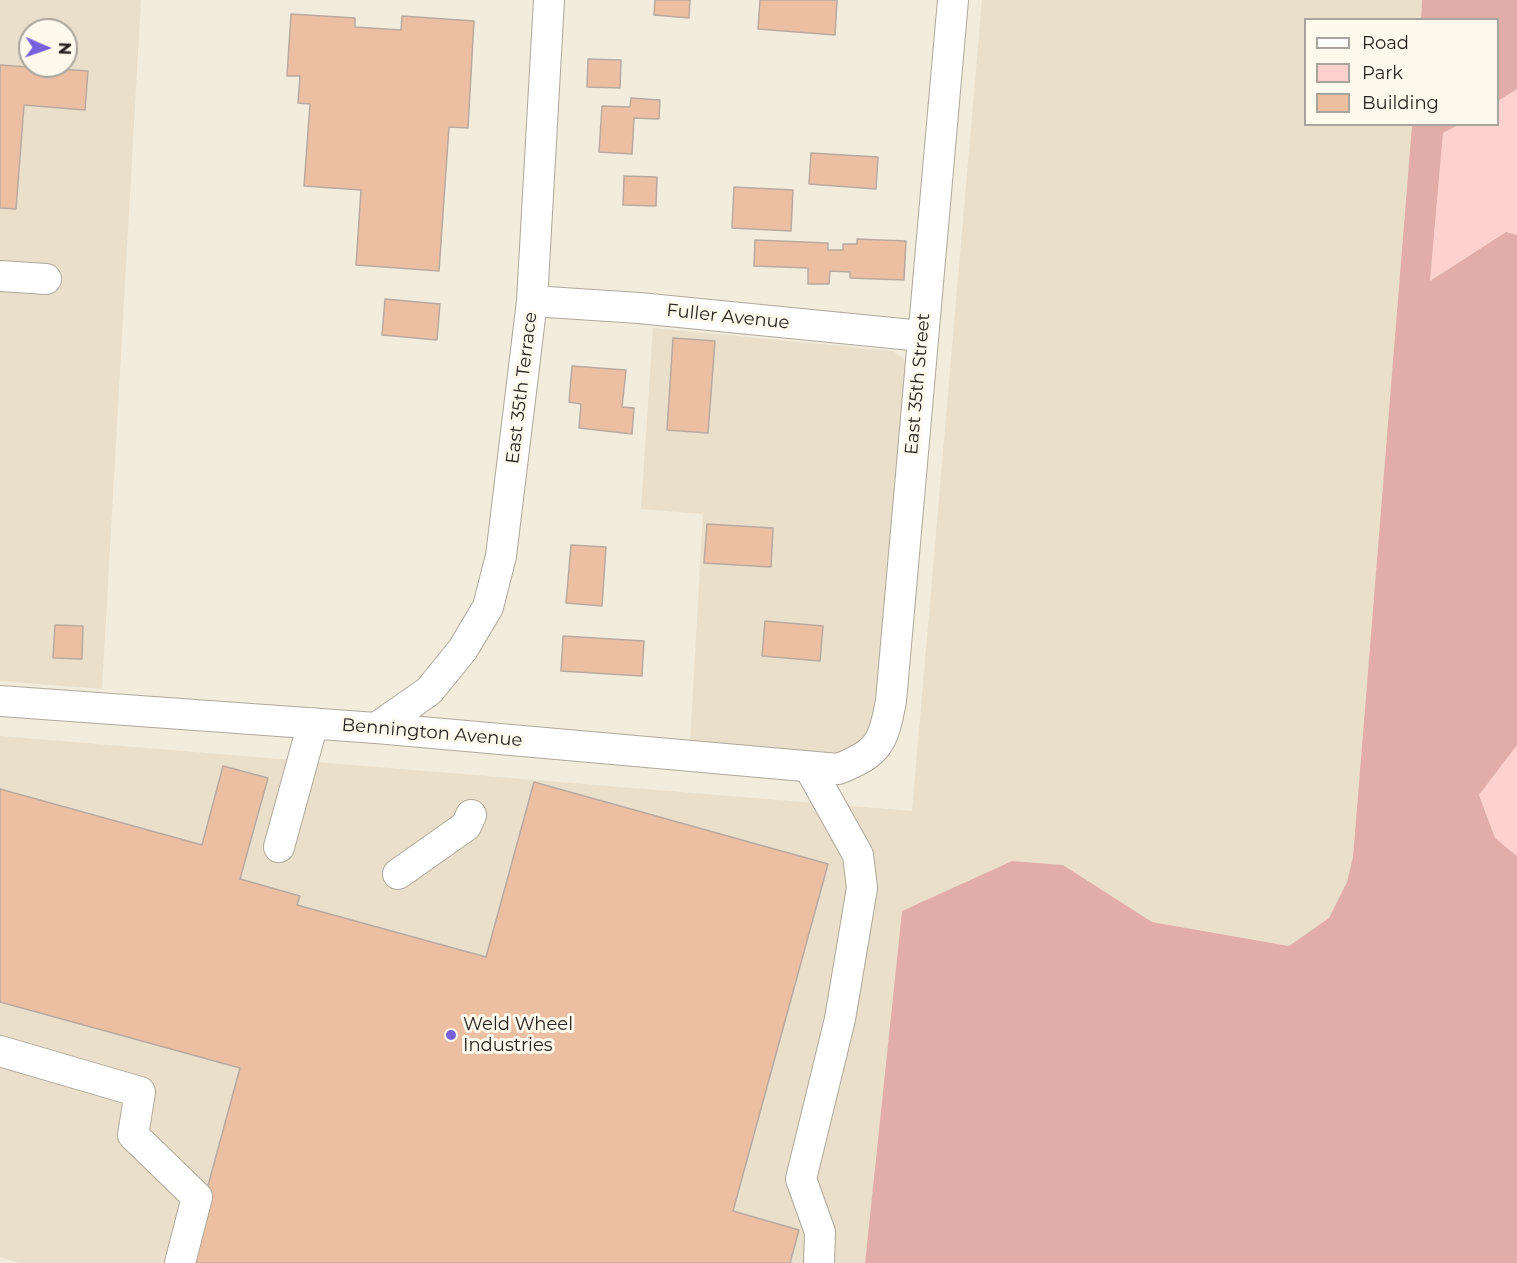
<!DOCTYPE html>
<style>
body{margin:0}
#map{position:relative;width:1517px;height:1263px;overflow:hidden;background:#f2ecdd;font-family:Montserrat,sans-serif}
canvas{display:block}
.legend{position:absolute;left:1304px;top:18px;width:195px;height:108px;box-sizing:border-box;background:#fef9ed;border:2px solid #a8a49b;margin:0;padding:8px 10px;list-style:none;font-size:18px;color:#27241f}
.legend li{display:flex;align-items:center;gap:12px;height:30px}
.legend b{width:30px;border:2px solid #a8a49b}
.north{position:absolute;left:18px;top:18px;width:60px;height:60px;box-sizing:border-box;background:#fef9ed;border:2px solid #a8a49b;border-radius:50%;rotate:92deg;font-size:16px;font-weight:700;line-height:24px;text-align:center;color:#27241f}
.north::after{content:'';display:block;margin:auto;width:21px;height:27px;background:#7760db;clip-path:polygon(50% 0,100% 100%,50% 72%,0 100%)}
</style>
<div id="map">
<canvas width="1517" height="1263"></canvas>
<ul class="legend">
<li><b style="height:8px;background:#fff"></b>Road</li>
<li><b style="height:16px;background:#fed1ce"></b>Park</li>
<li><b style="height:16px;background:#ecbfa2"></b>Building</li>
</ul>
<div class="north">N</div>
</div>
<script>
const g = document.querySelector('canvas').getContext('2d');
g.lineJoin = 'round';
function fillPath(path, color) { g.fillStyle = color; g.fill(path, 'evenodd'); }
function stroke(path, color, width, dash) { g.strokeStyle = color; g.lineWidth = width; g.lineCap = dash ? 'butt' : 'round'; g.setLineDash(dash || []); g.stroke(path); }
function drawText(font, color, halo, rows, align = 'center') {
  g.font = font + ' Montserrat,sans-serif'; g.lineWidth = 6; g.setLineDash([]); g.textBaseline = 'middle'; g.strokeStyle = halo; g.fillStyle = color; for (const [text, x, y, turn = 0] of rows) {
    g.save(); g.translate(x, y); g.rotate((+turn || 0) * Math.PI / 180); g.textAlign = isNaN(turn) ? turn : align; if (halo) g.strokeText(text, 0, 0); g.fillText(text, 0, 0); g.restore();
  }
}
const built = new Path2D(`
 M 0,0 L 141,0 L 102,689 L 0,681 ZM 30,30 L 66,30 L 66,66 L 30,66 Z
 M 982,0 L 1422,0 L 1421,19 L 1306,20 L 1306,124 L 1412,125 L 1353,857 L 1347,882 L 1329,918 L 1289,946 L 1152,922 L 1063,865 L 1012,861 L 902,911 L 865,1263 L 19,1263 L 0,1257 L 0,736 L 912,811 Z
 M 653,328 L 893,351 L 904,359 L 908,375 L 872,731 L 856,747 L 833,756 L 690,743 L 703,514 L 641,509 Z`);
const green = new Path2D(`
 M 1517,89 L 1517,235 L 1506,232 L 1430,281 L 1443,133 L 1458,125 L 1498,124 L 1498,101 Z
 M 1517,745 L 1517,856 L 1495,838 L 1479,795 Z`);
const forest = new Path2D(`
 M 1422,0 L 1517,0 L 1517,89 L 1498,101 L 1498,20 L 1421,19 Z
 M 1412,125 L 1458,125 L 1443,133 L 1430,281 L 1506,232 L 1517,235 L 1517,745 L 1479,795 L 1495,838 L 1517,856 L 1517,1263 L 865,1263 L 902,911 L 1012,861 L 1063,865 L 1152,922 L 1289,946 L 1329,918 L 1347,882 L 1353,857 Z`);
const building = new Path2D(`
 M 655,0 L 690,0 L 689,18 L 654,15 Z
 M 760,0 L 837,0 L 835,35 L 758,29 Z
 M 291,14 L 355,18 L 355,27 L 401,30 L 402,16 L 474,21 L 468,128 L 449,127 L 439,271 L 356,265 L 361,190 L 304,186 L 310,104 L 298,103 L 300,76 L 287,76 Z
 M 588,59 L 621,60 L 620,88 L 587,87 Z
 M 0,65 L 88,71 L 85,110 L 24,105 L 16,209 L 0,208 Z
 M 631,98 L 660,100 L 659,119 L 634,118 L 632,154 L 599,152 L 602,106 L 630,107 Z
 M 811,153 L 878,157 L 876,189 L 809,184 Z
 M 624,176 L 657,177 L 656,206 L 623,205 Z
 M 734,187 L 793,190 L 791,231 L 732,228 Z
 M 857,239 L 906,241 L 904,280 L 850,278 L 850,272 L 830,271 L 829,284 L 808,284 L 808,268 L 754,266 L 755,240 L 828,243 L 828,250 L 843,250 L 843,244 L 857,244 Z
 M 385,299 L 440,304 L 437,340 L 382,335 Z
 M 673,338 L 715,341 L 708,433 L 667,430 Z
 M 572,366 L 626,370 L 622,407 L 634,408 L 632,434 L 579,428 L 581,404 L 569,402 Z
 M 707,524 L 773,528 L 771,567 L 704,563 Z
 M 571,545 L 606,547 L 602,606 L 566,603 Z
 M 765,621 L 823,626 L 820,661 L 762,656 Z
 M 55,625 L 83,626 L 82,659 L 53,658 Z
 M 563,636 L 644,641 L 642,676 L 561,671 Z
 M 223,766 L 268,778 L 240,879 L 300,896 L 297,905 L 486,957 L 534,782 L 828,864 L 733,1211 L 799,1230 L 790,1263 L 187,1263 L 240,1068 L 0,1002 L 0,789 L 202,845 Z`);
const minor = new Path2D(`
 M 0,276 L 46,279
 M 532,301 L 639,308 L 922,336
 M 0,701 L 376,728 L 838,769 C 879,753 883,743 891,701 L 953,0
 M 376,728 L 429,691 L 463,649 L 488,607 L 501,556 L 532,301 L 549,0
 M 809,767 L 858,855 L 862,888 L 840,1019 L 801,1179 L 820,1232 L 819,1263
 M 279,847 L 313,723
 M 398,874 L 466,826 L 471,815
 M 0,1051 L 140,1092 L 133,1135 L 197,1197 L 180,1263`);
const markers = [
 [451,1035,6,"#7760db"]
];
const streetNames = [
 ["Fuller Avenue",728,317,6],
 ["East 35th Street",918,384,-85],
 ["East 35th Terrace",522,388,-83],
 ["Bennington Avenue",432,733,5]
];
const poiNames = [
 ["Weld Wheel",463,1025],
 ["Industries",463,1046]
];
fillPath(built, '#e9dfca');
fillPath(green, '#fed1ce');
fillPath(forest, '#e2aca8');
fillPath(building, '#ecbfa2');
stroke(building, '#b8aaa1', 1.5);
stroke(minor, '#aea89b', 32);
stroke(minor, '#fff', 30);
for (const [x, y, r, color] of markers) { const dot = new Path2D(); dot.arc(x, y, r, 0, 2 * Math.PI); g.fillStyle = color; g.fill(dot); stroke(dot, '#fef9ed', 2); }
drawText('18px', '#27241f', '#fef9ed', streetNames);
drawText('18px', '#27241f', '#fef9ed', poiNames, 'left');
</script>
